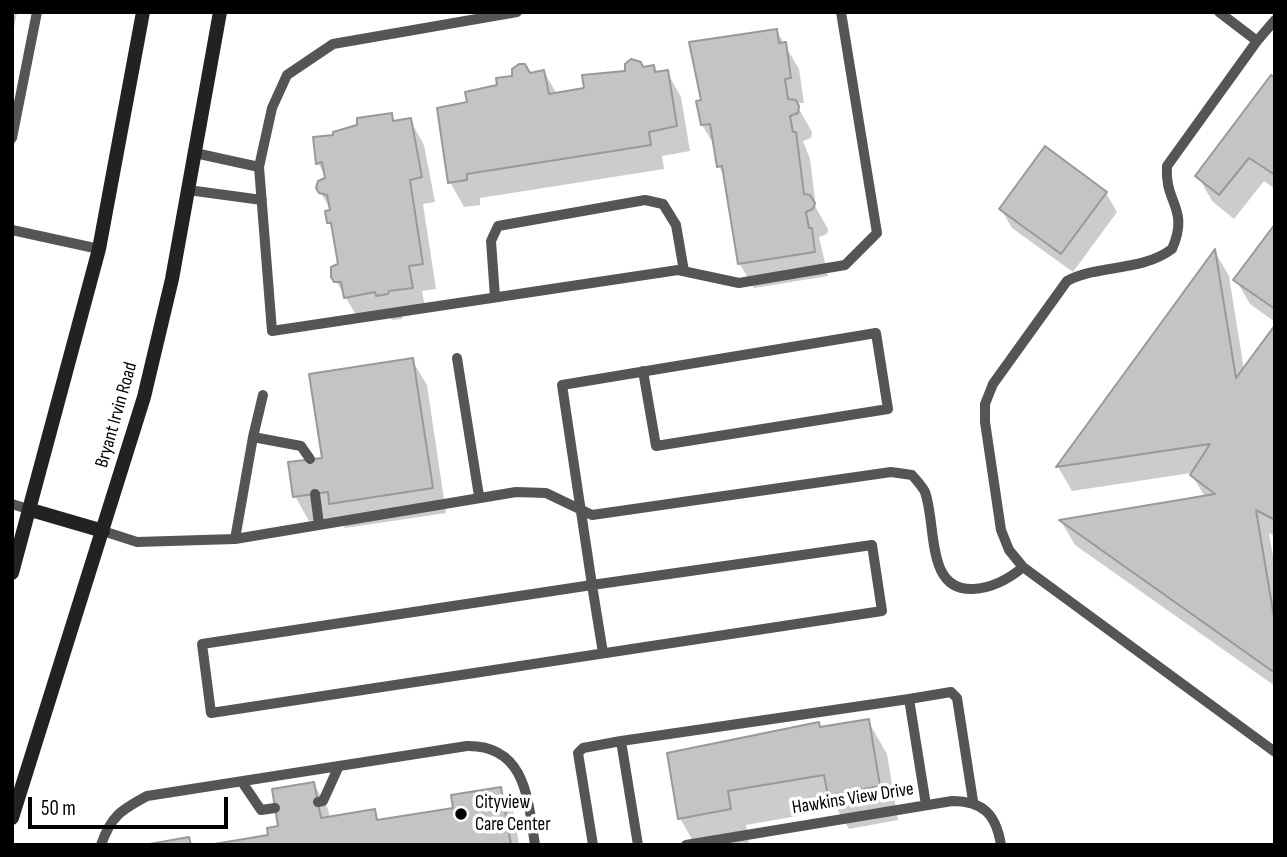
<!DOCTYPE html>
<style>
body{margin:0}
#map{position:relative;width:1287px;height:857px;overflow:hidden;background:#fff;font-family:"Sofia Sans Condensed",sans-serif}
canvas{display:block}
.frame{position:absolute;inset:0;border:14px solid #000;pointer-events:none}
.scale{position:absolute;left:28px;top:797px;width:200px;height:32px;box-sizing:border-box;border:4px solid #000;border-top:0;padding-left:9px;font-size:21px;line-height:24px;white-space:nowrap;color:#000;-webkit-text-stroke:5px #fff;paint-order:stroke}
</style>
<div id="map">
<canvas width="1287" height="857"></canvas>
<div class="frame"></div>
<div class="scale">50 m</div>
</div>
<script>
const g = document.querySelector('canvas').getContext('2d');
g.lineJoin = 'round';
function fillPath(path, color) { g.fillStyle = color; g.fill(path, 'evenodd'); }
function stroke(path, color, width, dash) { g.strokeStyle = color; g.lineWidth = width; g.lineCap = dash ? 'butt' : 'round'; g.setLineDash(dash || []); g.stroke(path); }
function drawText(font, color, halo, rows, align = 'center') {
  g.font = font + ' "Sofia Sans Condensed",sans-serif'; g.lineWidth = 7; g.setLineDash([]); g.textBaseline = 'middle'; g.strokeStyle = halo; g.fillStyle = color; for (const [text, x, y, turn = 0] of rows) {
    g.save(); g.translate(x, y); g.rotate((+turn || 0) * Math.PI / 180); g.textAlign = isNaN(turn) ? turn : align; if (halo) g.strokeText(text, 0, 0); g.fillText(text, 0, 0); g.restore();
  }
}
const shadow = new Path2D(`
 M 12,12 L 17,13 L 12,37 Z
 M 776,30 L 799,69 L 804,103 L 798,103 L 799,109 L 812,132 L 811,138 L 803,141 L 810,159 L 816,208 L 828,229 L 827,234 L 819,237 L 828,276 L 754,288 L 739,263 L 725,177 L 719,166 L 716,148 L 702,125 L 703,102 Z
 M 653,67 L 657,73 L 667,72 L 681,97 L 690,151 L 662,156 L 664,169 L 480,198 L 480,205 L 464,207 L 450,182 L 469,104 L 499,87 L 544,72 L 557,94 L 586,89 Z
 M 1275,80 L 1275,189 L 1264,181 L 1234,219 L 1212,201 L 1198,176 Z
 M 391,115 L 396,122 L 410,120 L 424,145 L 435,202 L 423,204 L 436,289 L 422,291 L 426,312 L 403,315 L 402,319 L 392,320 L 390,316 L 360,322 L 336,281 L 340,265 L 335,233 L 329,223 L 332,212 L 318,188 L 327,179 L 318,163 L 335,137 Z
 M 1106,193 L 1117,212 L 1073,272 L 1012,228 L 1001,209 Z
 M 1275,227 L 1275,322 L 1250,304 L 1236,280 Z
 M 1215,252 L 1229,276 L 1244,370 L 1275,328 L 1275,536 L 1269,533 L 1275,568 L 1275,686 L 1075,545 L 1061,521 L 1205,497 L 1191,473 L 1072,491 L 1058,467 Z
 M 412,360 L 427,385 L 446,513 L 345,528 L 339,517 L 309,521 L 295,496 Z
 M 868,721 L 887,754 L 898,820 L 849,829 L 837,809 L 746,825 L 749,843 L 695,845 L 680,818 L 820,729 Z
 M 314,784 L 328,809 L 330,819 L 374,811 L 380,822 L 455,809 L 500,788 L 514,813 L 519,845 L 219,845 L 270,836 L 280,828 Z`);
const building = new Path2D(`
 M 777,29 L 779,43 L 786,42 L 791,78 L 785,79 L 788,99 L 796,100 L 799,106 L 798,113 L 790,116 L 793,132 L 796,132 L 804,194 L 810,195 L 815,203 L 813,209 L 806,212 L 809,228 L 812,228 L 815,252 L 738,264 L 722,166 L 717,167 L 710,124 L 701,125 L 696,101 L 701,100 L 689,42 Z
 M 631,59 L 641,62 L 643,67 L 654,65 L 655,72 L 668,70 L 677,126 L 649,132 L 651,145 L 467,174 L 467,180 L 448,183 L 437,108 L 467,102 L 465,92 L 497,85 L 496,78 L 512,76 L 512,69 L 519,64 L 525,64 L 530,73 L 544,70 L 549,94 L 584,88 L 582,75 L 625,71 L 625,64 Z
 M 1271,75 L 1275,78 L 1275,175 L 1249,158 L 1219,195 L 1195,176 Z
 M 392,113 L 393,121 L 411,118 L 422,177 L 410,180 L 423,264 L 409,266 L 413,288 L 389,291 L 388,294 L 376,296 L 375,292 L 344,298 L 341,282 L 334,282 L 331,277 L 331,267 L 338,264 L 331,223 L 327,223 L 325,211 L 330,210 L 327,195 L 319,193 L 316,188 L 318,181 L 325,178 L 322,162 L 316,164 L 313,137 L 333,135 L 333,132 L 357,125 L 357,118 Z
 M 1045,146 L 1107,192 L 1061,254 L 999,209 Z
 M 1275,224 L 1275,309 L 1233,280 Z
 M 1215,249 L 1236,378 L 1275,325 L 1275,520 L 1256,510 L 1275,623 L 1275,673 L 1059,520 L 1215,494 L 1190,475 L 1210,444 L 1056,467 Z
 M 413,358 L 433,488 L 329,504 L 328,492 L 293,497 L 288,462 L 322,458 L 309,374 Z
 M 869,719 L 880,786 L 828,796 L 824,775 L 728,791 L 731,809 L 678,819 L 667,753 L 819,722 L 820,727 Z
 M 314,782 L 321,818 L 375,809 L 377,820 L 453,808 L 451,795 L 501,787 L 511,845 L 208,845 L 268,835 L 267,828 L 278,826 L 272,789 Z
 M 189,837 L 191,845 L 144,845 Z`);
const lane = new Path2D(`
 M 517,12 L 333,44 L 287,75 L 272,108 L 259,167 L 272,331 L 678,270 L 739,283 L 845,265 L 877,233 L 841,12
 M 1219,12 L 1257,41 L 1167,166 C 1164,203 1190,208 1172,249 C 1141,272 1100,264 1067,281 L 993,384 L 985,404 L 985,422 L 1001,530 L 1009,550 L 1023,567 L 1275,752
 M 1257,41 L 1275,20
 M 12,138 L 37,12
 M 195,153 L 259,167
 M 188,190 L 262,200
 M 12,230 L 99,249
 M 495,297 L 491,241 L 498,226 L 645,200 L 663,204 L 676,225 L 684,271
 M 457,358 L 479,496
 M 253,437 L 263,395
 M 315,494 L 319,524
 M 12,504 L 31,510
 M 103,531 L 137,542 L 235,539 L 516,492 L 546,493 L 592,515 L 891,472 L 912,475 C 916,480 922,486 925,492 C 937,525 925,591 973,589 C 992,588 1009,579 1023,567
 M 235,539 L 253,437 L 301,446 L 310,459
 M 603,653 L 592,585 L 202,644 L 211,713 L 882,611 L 872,545 L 592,585 L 562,385 L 876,333 L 888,409 L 656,446 L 643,371
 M 621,741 L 909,699
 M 242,782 L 261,810 L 275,808
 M 318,802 L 323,801 L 338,768
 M 926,805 L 909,699 L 951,692 L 957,698 L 973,801
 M 101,845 C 111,816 121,810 147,796 L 467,746 C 526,745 528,800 535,845
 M 593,845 L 578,753 L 583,748 L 621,741 L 638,845
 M 686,845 L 952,801 C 983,801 996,814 1001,845`);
const secondary = new Path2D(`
 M 31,510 L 103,531
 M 12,573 L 99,249 L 143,12
 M 12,818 L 144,397 L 172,279 L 220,12`);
const markers = [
 [461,814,7,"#000"]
];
const streetNames = [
 ["Bryant Irvin Road",117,415,-74],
 ["Hawkins View Drive",853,799,-9]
];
const poiNames = [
 ["Cityview",475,803],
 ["Care Center",475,825]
];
fillPath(shadow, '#0003');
fillPath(building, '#c4c4c4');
stroke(building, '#999', 2);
stroke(lane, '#555', 10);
stroke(secondary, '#222', 14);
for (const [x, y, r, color] of markers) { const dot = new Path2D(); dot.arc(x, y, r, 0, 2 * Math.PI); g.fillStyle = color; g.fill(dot); stroke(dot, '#fff', 2.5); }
drawText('19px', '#000', '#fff', streetNames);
drawText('19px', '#000', '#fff', poiNames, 'left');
</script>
